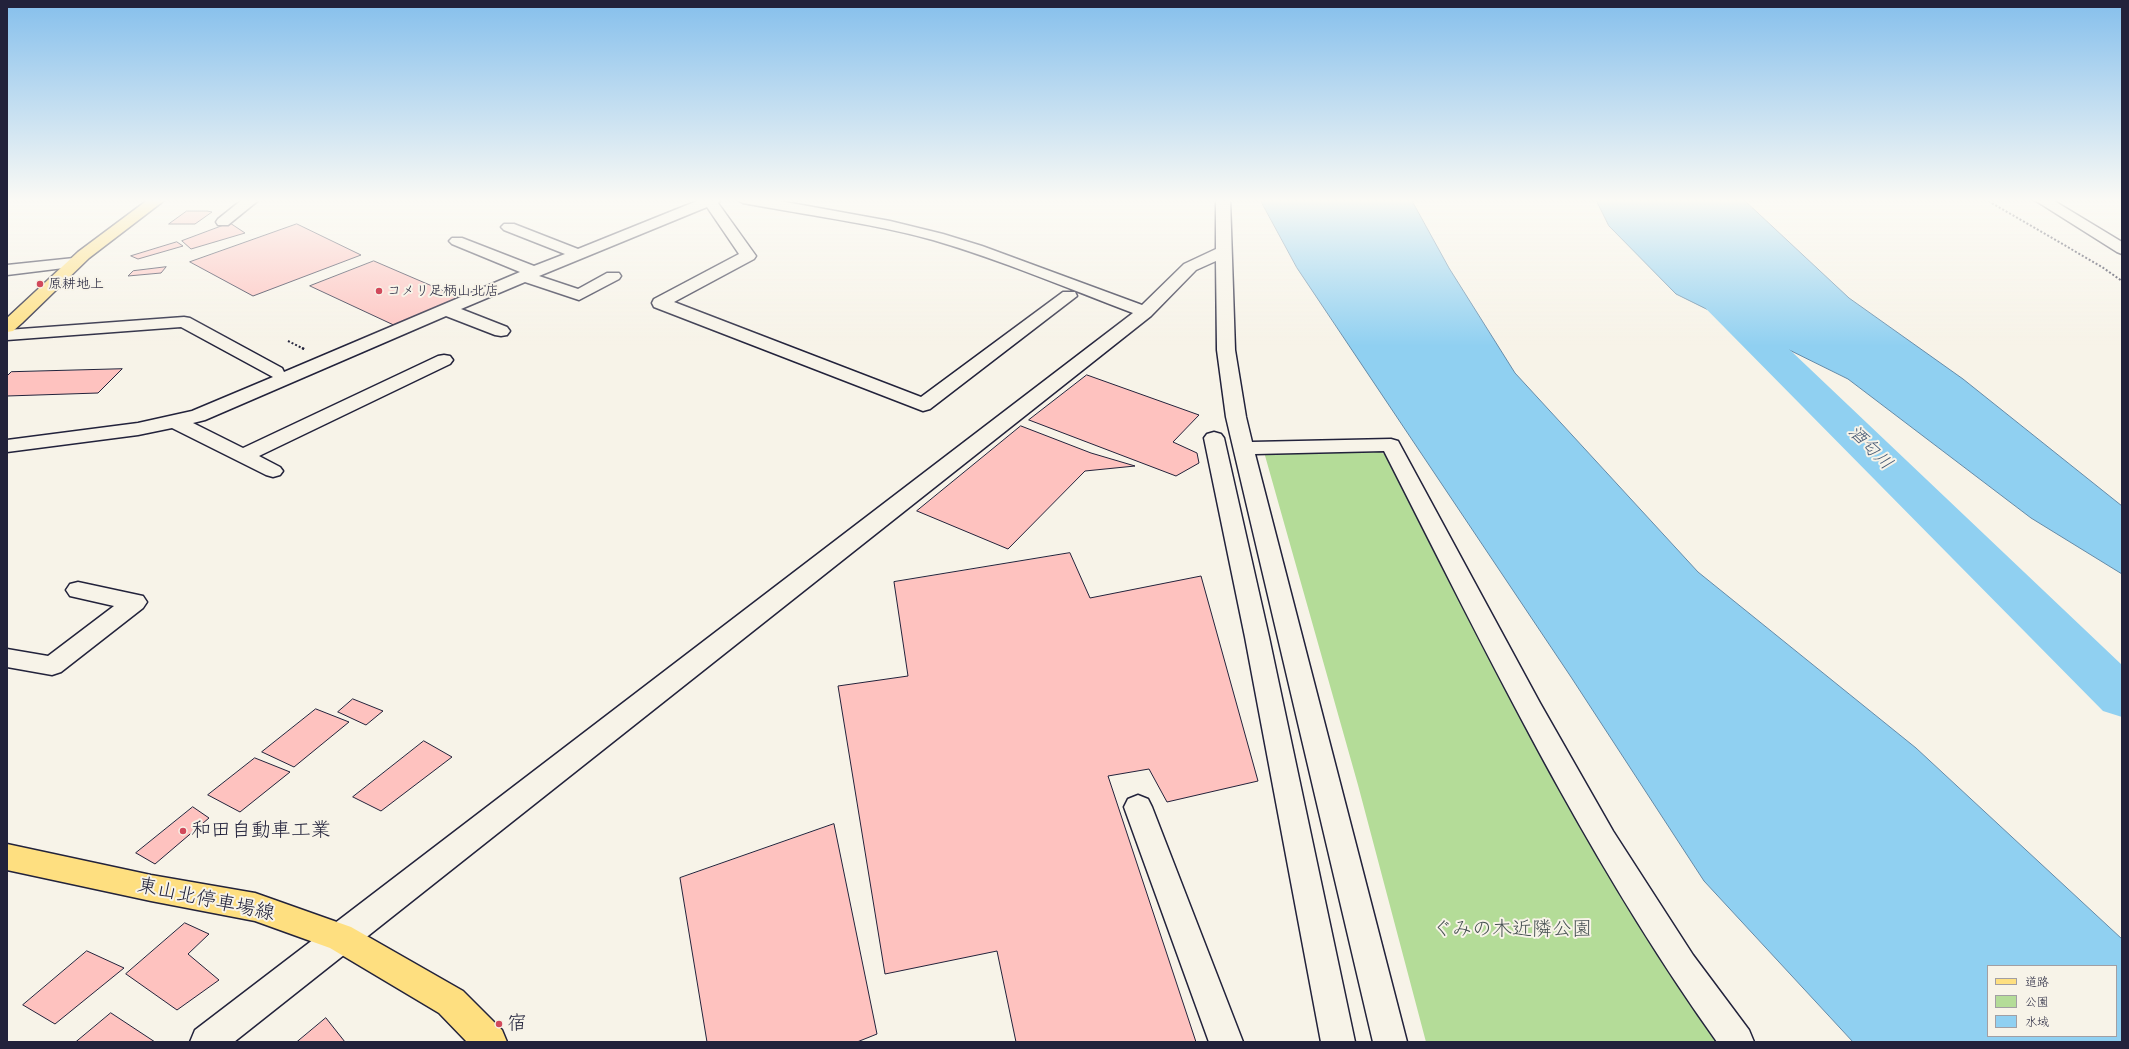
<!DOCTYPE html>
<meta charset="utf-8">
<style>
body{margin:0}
#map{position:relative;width:2129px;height:1049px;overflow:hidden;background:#f7f3e8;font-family:Caveat,"Klee One",sans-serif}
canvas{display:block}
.frame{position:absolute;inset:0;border:8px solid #22223b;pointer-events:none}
.legend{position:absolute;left:1987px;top:965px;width:130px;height:72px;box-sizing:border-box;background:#f7f3e8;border:1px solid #a29fa3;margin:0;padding:5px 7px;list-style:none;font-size:12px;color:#22223b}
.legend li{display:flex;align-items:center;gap:8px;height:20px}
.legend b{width:20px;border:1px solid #a29fa3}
</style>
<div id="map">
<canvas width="2129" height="1049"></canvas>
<div class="frame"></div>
<ul class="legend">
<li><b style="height:5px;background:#fedf80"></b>道路</li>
<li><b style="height:11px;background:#b4dc98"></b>公園</li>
<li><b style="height:11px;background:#90d0f1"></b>水域</li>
</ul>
</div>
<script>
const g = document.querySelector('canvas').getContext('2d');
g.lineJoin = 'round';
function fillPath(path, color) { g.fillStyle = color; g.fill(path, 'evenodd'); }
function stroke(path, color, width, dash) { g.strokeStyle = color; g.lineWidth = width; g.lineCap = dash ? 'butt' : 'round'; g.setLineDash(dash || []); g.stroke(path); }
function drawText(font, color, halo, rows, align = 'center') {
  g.font = font + ' Caveat,"Klee One",sans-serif'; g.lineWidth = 4; g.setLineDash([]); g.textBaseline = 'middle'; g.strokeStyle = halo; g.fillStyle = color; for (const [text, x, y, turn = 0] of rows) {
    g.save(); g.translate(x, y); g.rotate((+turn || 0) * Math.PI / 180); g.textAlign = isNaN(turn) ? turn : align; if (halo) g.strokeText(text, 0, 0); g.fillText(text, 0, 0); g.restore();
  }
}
const green = new Path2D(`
 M 1372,449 L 1387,455 L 1483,648 L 1721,1042 L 1426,1042 L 1358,785 L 1264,452 Z`);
const water = new Path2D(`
 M 1260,199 L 1411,199 L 1449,268 L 1515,373 L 1698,572 L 1916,748 L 2122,939 L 2122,1042 L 1853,1042 L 1704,881 L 1571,677 L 1297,268 ZM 1988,966 L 2116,966 L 2116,1036 L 1988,1036 Z
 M 1596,199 L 1743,199 L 1849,298 L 1963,379 L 2122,506 L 2122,574 L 2031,518 L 1848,379 L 1676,294 L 1609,226 Z`);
const river = new Path2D(`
 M 1604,199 L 1635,199 L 1672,238 L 2122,665 L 2122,717 L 2103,711 L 1650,252 Z`);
const building = new Path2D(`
 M 187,211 L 207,211 L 212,212 L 195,224 L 169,224 Z
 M 230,223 L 245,233 L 191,249 L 182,241 Z
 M 297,224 L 361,255 L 253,296 L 190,262 Z
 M 177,242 L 183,246 L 138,259 L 131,256 Z
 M 374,261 L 460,298 L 398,327 L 310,286 Z
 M 166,267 L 161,273 L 128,276 L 133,271 Z
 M 122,369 L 98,393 L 7,396 L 7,376 L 11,372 Z
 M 1087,375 L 1199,415 L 1173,442 L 1197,453 L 1199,463 L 1176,476 L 1029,420 Z
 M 1021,426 L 1091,453 L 1135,466 L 1085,471 L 1008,549 L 917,511 Z
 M 1070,553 L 1090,598 L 1201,576 L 1258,781 L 1167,802 L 1149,769 L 1108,776 L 1196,1042 L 1016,1042 L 997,951 L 885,974 L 838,686 L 908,676 L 894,582 Z
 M 353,699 L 383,711 L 366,725 L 338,712 Z
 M 316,709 L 349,722 L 294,767 L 262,752 Z
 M 424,741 L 452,757 L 381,811 L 353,797 Z
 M 255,758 L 290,772 L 240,812 L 208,795 Z
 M 193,807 L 209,818 L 155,864 L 136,853 Z
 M 834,824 L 877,1034 L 857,1042 L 707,1042 L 680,878 Z
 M 185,923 L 209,934 L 188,954 L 219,980 L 177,1010 L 126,974 Z
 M 87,951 L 124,968 L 55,1024 L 23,1005 Z
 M 111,1013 L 155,1042 L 76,1042 Z
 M 326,1018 L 345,1042 L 297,1042 Z`);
const pathFar1 = new Path2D(`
 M 1985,199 L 2102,267 L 2122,281
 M 288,341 L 304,349`);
const path = new Path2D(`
 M 302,348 L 304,349`);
const minor = new Path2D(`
 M 243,199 L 260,199 L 228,225 L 218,225 L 216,222 L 218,219 Z
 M 702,199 L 722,199 L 718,203 L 756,256 L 754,259 L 674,302 L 921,397 L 1063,292 L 1075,292 L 1077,296 L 930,409 L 923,411 L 654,307 L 652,303 L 654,299 L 739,254 L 707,207 L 539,276 L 578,289 L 607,273 L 619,273 L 621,276 L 619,279 L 579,300 L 525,282 L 461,309 L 507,327 L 510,331 L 507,335 L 501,336 L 495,335 L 446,316 L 205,420 L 193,423 L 243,448 L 438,356 L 444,355 L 450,356 L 453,360 L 450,364 L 259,456 L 280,467 L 283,471 L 280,475 L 273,477 L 266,475 L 172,428 L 138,435 L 7,452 L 7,440 L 138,423 L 192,411 L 273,377 L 181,327 L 7,340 L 7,330 L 184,317 L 190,318 L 282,368 L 284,372 L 520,272 L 452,244 L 449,241 L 452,238 L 462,238 L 534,266 L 565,254 L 504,230 L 501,227 L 504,224 L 514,224 L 578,249 Z
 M 736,199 L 769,199 L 890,221 L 943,234 L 982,246 L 1142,305 L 1184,264 L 1216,249 L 1216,199 L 1230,199 L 1235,350 L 1246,417 L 1252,442 L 1391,439 L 1398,441 L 1540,703 L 1613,831 L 1693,955 L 1749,1030 L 1754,1042 L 1717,1042 C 1585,857 1486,652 1384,451 L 1255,454 L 1407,1042 L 1373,1042 L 1226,417 L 1217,350 L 1216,261 L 1196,270 L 1151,316 L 234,1042 L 190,1042 L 195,1030 L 1133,313 C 1067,288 1001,260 933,240 C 871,223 806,215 743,203 Z
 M 2033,199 L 2051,199 L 2122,242 L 2122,254 L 2117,252 Z
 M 74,258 L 80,260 L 82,263 L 80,266 L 7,275 L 7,265 Z
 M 1214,432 L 1221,434 L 1224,438 L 1269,637 L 1355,1042 L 1321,1042 L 1245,637 L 1204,438 L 1207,434 Z
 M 78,582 L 143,596 L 147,602 L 143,608 L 61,672 L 52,675 L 7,667 L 7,649 L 48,656 L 114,606 L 70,596 L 66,590 L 70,584 Z
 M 1138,795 L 1148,799 L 1152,807 L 1243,1042 L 1209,1042 L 1124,807 L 1128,799 Z`);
const major = new Path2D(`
 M 149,199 L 166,199 L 89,258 L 22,323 L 13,331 L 7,332 L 7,318 L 78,252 Z
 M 7,844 L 151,875 L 255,893 L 351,927 L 463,991 L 502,1030 L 507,1042 L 467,1042 L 439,1013 L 330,948 L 255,921 L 151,901 L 7,870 Z`);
const markers = [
 [40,284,4,"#d1495b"],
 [379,291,4,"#d1495b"],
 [183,831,4,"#d1495b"],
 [499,1024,4,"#d1495b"]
];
const farPoinames = [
 ["原耕地上",48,284],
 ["コメリ足柄山北店",387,291]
];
const waterNames = [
 ["酒匂川",1870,448,45]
];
const nearPoinames = [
 ["和田自動車工業",191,831],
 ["宿",507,1024]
];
const nearStreetnames = [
 ["東山北停車場線",206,900,12]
];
const nearParknames = [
 ["ぐみの木近隣公園",1512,930]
];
fillPath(green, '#b4dc98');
fillPath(water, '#90d0f1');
stroke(water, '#648aa8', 1);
fillPath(river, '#90d0f1');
fillPath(building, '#fec2bf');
stroke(building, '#22223b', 1);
stroke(minor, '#22223b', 3);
stroke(major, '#22223b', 3);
stroke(pathFar1, '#22223b', 2, [2, 2]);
stroke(path, '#22223b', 2.5, [2.5, 2.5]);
fillPath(minor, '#f7f3e8');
fillPath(major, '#fedf80');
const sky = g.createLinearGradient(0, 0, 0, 346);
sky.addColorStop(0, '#85bfec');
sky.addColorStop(0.58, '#fbfaf5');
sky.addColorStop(1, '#fbfaf500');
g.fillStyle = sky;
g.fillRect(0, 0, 2129, 346);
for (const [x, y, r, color] of markers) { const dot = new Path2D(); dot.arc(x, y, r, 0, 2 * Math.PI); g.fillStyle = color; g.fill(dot); stroke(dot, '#f7f3e8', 1.5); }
drawText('14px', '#22223b', '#f7f3e8', farPoinames, 'left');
drawText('italic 18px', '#435672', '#f7f3e8', waterNames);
drawText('20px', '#22223b', '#f7f3e8', nearPoinames, 'left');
drawText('20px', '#22223b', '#f7f3e8', nearStreetnames);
drawText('20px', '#465052', '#f7f3e8', nearParknames);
</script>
